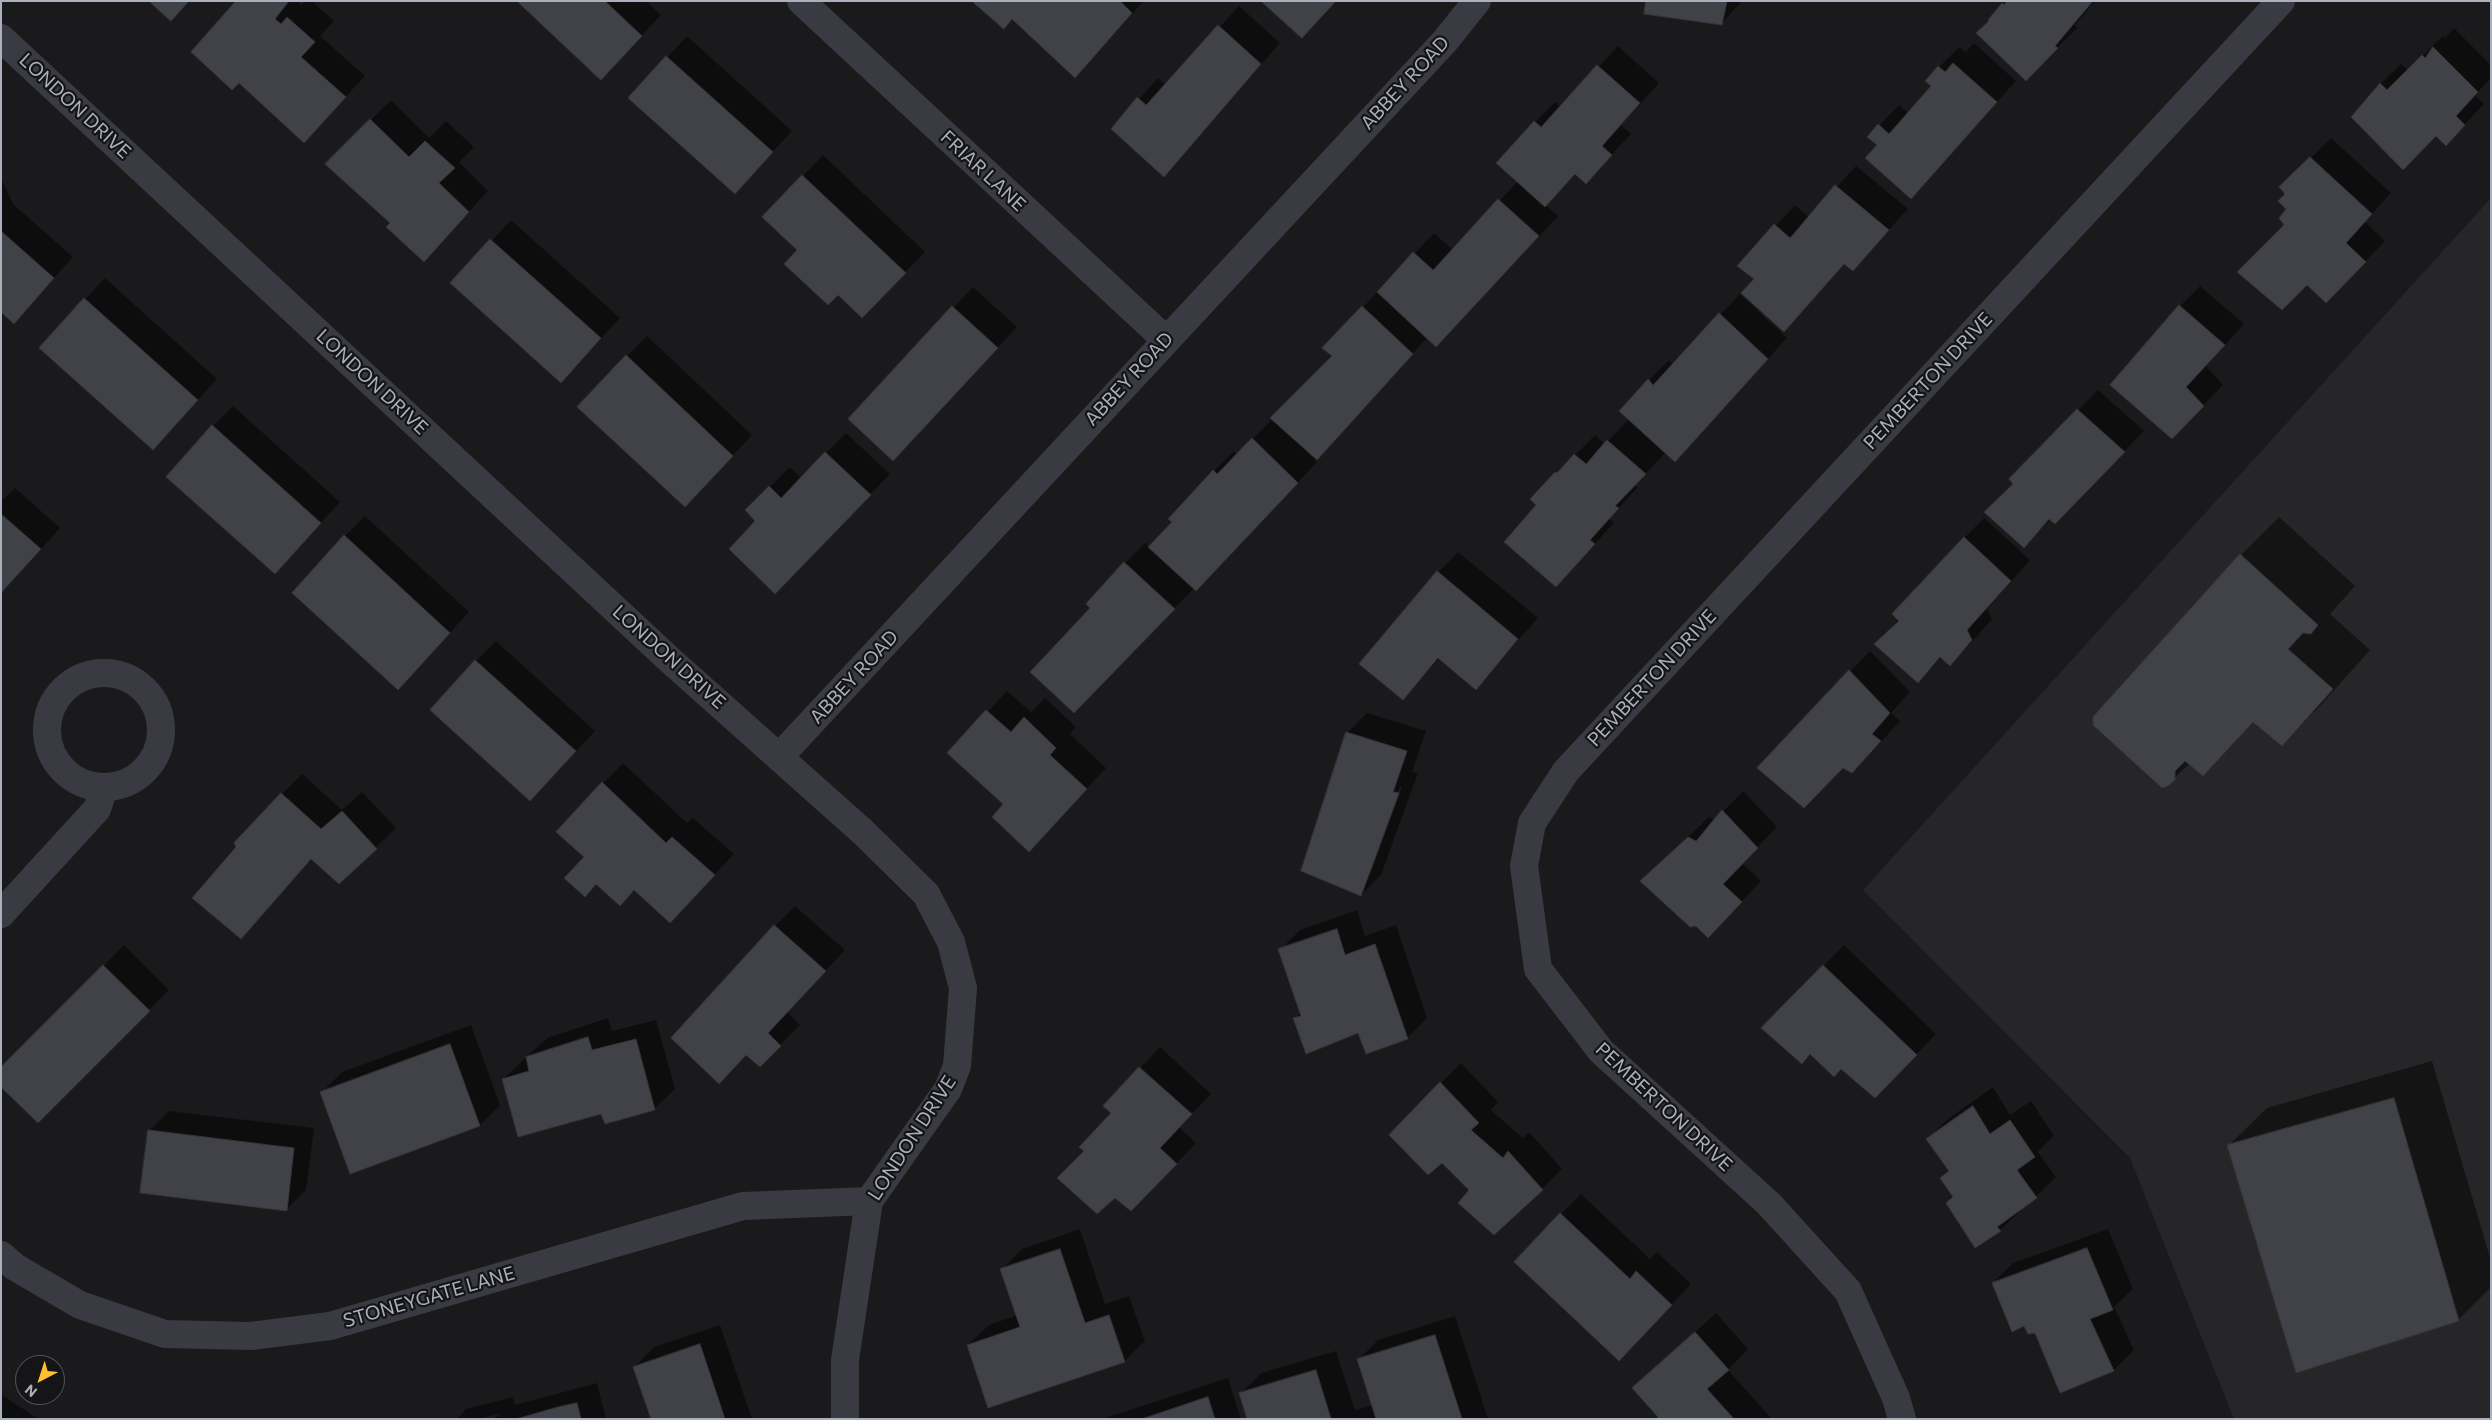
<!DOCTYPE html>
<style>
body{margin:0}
#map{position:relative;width:2492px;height:1420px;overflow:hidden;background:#1a1a1c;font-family:Commissioner,sans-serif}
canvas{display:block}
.frame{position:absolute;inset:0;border:2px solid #abb0bd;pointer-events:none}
.north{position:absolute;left:15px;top:1355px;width:50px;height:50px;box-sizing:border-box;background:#151517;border:1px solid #515359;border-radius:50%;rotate:220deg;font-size:14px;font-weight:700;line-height:20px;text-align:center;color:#abb0bd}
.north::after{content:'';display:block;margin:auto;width:18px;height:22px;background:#ffc02f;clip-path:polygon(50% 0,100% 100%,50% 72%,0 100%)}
</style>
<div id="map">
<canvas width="2492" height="1420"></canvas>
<div class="frame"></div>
<div class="north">N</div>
</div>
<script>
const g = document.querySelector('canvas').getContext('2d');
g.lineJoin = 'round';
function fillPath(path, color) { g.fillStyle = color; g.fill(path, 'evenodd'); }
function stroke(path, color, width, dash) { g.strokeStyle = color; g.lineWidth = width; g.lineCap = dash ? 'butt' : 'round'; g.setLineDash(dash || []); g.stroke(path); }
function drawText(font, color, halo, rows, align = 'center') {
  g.font = font + ' Commissioner,sans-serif'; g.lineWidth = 4.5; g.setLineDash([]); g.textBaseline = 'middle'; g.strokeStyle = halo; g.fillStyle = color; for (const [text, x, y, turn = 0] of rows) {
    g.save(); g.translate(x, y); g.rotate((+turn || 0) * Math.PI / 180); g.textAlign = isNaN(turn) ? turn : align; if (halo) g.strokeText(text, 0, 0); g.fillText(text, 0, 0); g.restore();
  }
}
const built = new Path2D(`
 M 2491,198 L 2491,1419 L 2234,1419 L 2130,1158 L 1863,890 Z`);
const shadow = new Path2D(`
 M 238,1 L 298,1 L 301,5 L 305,1 L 312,1 L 334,21 L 320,36 L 365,76 L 304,141 Z
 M 518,1 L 646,1 L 661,15 L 621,58 Z
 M 974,1 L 1144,1 L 1075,76 L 1013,18 Z
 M 1647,1 L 1742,1 L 1721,24 Z
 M 2008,1 L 2095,1 L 2075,25 L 2077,28 L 2026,79 Z
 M 1239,6 L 1280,43 L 1164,175 L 1112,129 L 1158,78 L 1166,85 Z
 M 2454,28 L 2491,65 L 2491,78 L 2475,95 L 2484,104 L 2446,144 L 2436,134 L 2404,168 L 2380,84 L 2401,64 L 2408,70 L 2443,36 L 2445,38 Z
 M 687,36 L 792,131 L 735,192 L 630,98 Z
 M 1974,43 L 2016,81 L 1911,197 L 1879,145 L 1869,136 L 1899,105 L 1908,113 L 1933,86 L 1927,81 L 1939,67 L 1959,47 L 1966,52 Z
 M 1618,46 L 1659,83 L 1621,125 L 1631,134 L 1586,182 L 1576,174 L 1546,205 L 1558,216 L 1456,325 L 1428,337 L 1315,460 L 1317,462 L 1216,570 L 1194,588 L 1094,691 L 1091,608 L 1125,563 L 1145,543 L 1150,548 L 1174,522 L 1214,471 L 1234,451 L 1237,455 L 1334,356 L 1324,348 L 1434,233 L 1453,250 L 1518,181 L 1535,122 L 1555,102 L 1561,107 Z
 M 391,100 L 429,138 L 446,121 L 474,147 L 459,162 L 488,191 L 424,260 L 391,223 L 327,164 Z
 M 2331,138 L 2391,193 L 2365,222 L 2385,241 L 2346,281 L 2285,225 L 2288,209 L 2287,194 L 2281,187 Z
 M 823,155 L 925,252 L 882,296 L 798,250 L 764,217 Z
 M 1856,166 L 1908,209 L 1853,269 L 1845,264 L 1784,331 L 1756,279 L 1739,266 L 1795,205 L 1809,217 Z
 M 1,178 L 13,204 L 73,257 L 14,322 L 1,311 Z
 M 511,220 L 620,318 L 561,381 L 452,283 Z
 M 105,278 L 217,379 L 153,449 L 40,348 Z
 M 2200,286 L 2244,324 L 2206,366 L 2223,385 L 2172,437 L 2180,306 Z
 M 973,287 L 1017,327 L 893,459 L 850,419 Z
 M 1740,294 L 1787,338 L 1675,461 L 1666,452 L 1634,486 L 1638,487 L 1609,519 L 1614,523 L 1556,586 L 1538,505 L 1531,499 L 1595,435 L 1605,444 L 1629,419 L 1621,411 L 1649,380 L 1669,360 L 1673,365 Z
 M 647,336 L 752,435 L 705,485 L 627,356 Z
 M 2098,390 L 2144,431 L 2075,502 L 2051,519 L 2024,546 L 2015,484 L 2078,410 Z
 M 233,406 L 340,502 L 275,572 L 213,426 Z
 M 846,433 L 890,474 L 795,573 L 757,521 L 746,510 L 790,467 L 801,478 Z
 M 15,488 L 60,528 L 1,594 L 1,501 Z
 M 365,516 L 469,612 L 398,689 L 345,536 Z
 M 2279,517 L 2355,586 L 2330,614 L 2370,650 L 2320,706 L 2282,744 L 2254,721 L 2203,774 L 2190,763 L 2167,785 L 2094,718 L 2241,555 Z
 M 1984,518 L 2030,560 L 1987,609 L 1992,619 L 1970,644 L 1950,664 L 1942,657 L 1918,682 L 1876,644 L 1900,620 L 1964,538 Z
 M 1458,552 L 1538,618 L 1476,688 L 1440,658 L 1403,699 L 1361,664 L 1438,572 Z
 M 496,641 L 595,731 L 550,779 L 476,661 Z
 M 1870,651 L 1910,692 L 1891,713 L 1900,721 L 1872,752 L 1852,772 L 1843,766 L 1758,768 Z
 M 1007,691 L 1031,712 L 1045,698 L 1076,727 L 1070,734 L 1106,768 L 1029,850 L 1005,804 L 949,753 Z
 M 1367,713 L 1426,731 L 1412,772 L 1418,773 L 1381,875 L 1361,895 L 1347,733 ZM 1400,787 L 1402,787 L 1371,872 L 1369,872 Z
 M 623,763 L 687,823 L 693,818 L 734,854 L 690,901 L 635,889 L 597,883 L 585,895 L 586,857 L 603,783 Z
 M 302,774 L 342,810 L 362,792 L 396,828 L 339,883 L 312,859 L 241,937 L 282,794 Z
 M 1743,791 L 1777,827 L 1742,863 L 1761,881 L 1728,916 L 1696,924 L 1642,881 L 1709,817 L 1715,820 Z
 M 795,906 L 845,950 L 787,1012 L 800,1025 L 760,1065 L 775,926 Z
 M 1357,910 L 1365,936 L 1396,925 L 1427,1018 L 1407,1038 L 1359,1032 L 1295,1019 L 1301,1012 L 1280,950 L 1300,930 Z
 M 124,945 L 169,990 L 38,1122 L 1,1069 Z
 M 1844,945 L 1936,1034 L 1895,1076 L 1842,1068 L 1811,1053 L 1802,1062 L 1763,1028 Z
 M 608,1018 L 612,1031 L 656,1020 L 675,1089 L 654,1109 L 503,1079 L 547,1038 Z
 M 471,1025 L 500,1105 L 480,1125 L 351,1172 L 322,1092 L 342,1072 Z
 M 1160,1047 L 1211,1094 L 1179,1127 L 1196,1143 L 1151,1190 L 1086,1150 L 1113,1113 L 1105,1106 Z
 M 2432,1061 L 2491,1261 L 2491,1287 L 2458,1320 L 2228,1146 L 2267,1108 Z
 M 1461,1063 L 1498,1102 L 1491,1110 L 1523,1138 L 1529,1132 L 1562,1169 L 1542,1189 L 1471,1190 L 1441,1083 Z
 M 1993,1087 L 2010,1115 L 2031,1101 L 2054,1136 L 2038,1152 L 2056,1177 L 2000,1230 L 1954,1197 L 1950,1170 L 1927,1139 L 1948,1119 Z
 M 169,1111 L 314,1128 L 306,1190 L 286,1210 L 149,1131 Z
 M 1581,1194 L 1650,1259 L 1657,1252 L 1691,1284 L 1639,1339 L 1561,1214 Z
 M 1080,1229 L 1105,1304 L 1129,1296 L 1145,1341 L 1125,1361 L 989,1406 L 968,1345 L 989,1325 L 1017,1315 L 1002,1269 L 1022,1249 Z
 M 2108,1229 L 2133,1289 L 2114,1307 L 2134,1350 L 2114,1370 L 2035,1332 L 2025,1324 L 1993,1283 L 2013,1263 Z
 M 1716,1313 L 1748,1349 L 1728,1370 L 1772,1419 L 1657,1419 L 1659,1417 L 1634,1388 Z
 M 1455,1316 L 1488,1419 L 1248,1419 L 1241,1393 L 1261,1373 L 1336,1351 L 1355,1410 L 1373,1405 L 1358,1360 L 1378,1340 Z
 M 720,1325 L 752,1419 L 652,1419 L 634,1367 L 654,1347 Z
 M 1228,1378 L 1241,1419 L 1102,1419 Z
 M 597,1383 L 606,1419 L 489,1419 L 499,1416 L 499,1414 L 479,1419 L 457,1419 L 466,1409 L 513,1397 L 515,1405 Z
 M 1,1394 L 38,1419 L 1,1419 Z`);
const building = new Path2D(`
 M 149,1 L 189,1 L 171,21 Z
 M 236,1 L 289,1 L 275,19 L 281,24 L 287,17 L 315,42 L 301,57 L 346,97 L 304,143 L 239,83 L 232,90 L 191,52 Z
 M 517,1 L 605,1 L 642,36 L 601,80 Z
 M 972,1 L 1120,1 L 1132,13 L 1075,78 L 1012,19 L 1004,29 Z
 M 1261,1 L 1336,1 L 1302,38 Z
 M 1646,1 L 1727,1 L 1722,25 L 1644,14 Z
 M 2007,1 L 2093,1 L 2055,46 L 2058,48 L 2026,81 L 1976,33 L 1989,21 L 1988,20 L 2002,3 L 2004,5 Z
 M 1218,25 L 1261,64 L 1164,177 L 1111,129 L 1137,97 L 1146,105 Z
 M 2433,47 L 2478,92 L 2456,116 L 2465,125 L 2446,146 L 2436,136 L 2403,170 L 2351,117 L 2380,83 L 2387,90 L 2422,55 L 2425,58 Z
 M 666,56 L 773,152 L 735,194 L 628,98 Z
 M 1953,63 L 1997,102 L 1911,199 L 1865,158 L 1877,145 L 1867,137 L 1878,124 L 1889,134 L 1931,86 L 1925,81 L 1938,66 L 1945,72 Z
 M 1597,65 L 1640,103 L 1602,146 L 1612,155 L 1586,184 L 1575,174 L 1545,207 L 1496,163 L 1534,121 L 1541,127 Z
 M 370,119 L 409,157 L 425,141 L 455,168 L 439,183 L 469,212 L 424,262 L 386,227 L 390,223 L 325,164 Z
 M 2310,157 L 2372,214 L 2346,243 L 2366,262 L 2326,303 L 2307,285 L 2282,310 L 2237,272 L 2284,225 L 2279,218 L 2286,209 L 2278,201 L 2285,194 L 2279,187 Z
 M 802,175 L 906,273 L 862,318 L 838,295 L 828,305 L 784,264 L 797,250 L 762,217 Z
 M 1835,185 L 1889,230 L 1853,271 L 1844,264 L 1784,332 L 1741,293 L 1754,279 L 1737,266 L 1774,224 L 1790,238 Z
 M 1498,199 L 1539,236 L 1436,347 L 1377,292 L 1413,252 L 1433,270 Z
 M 1,231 L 54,278 L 14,324 L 1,312 Z
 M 490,239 L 601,338 L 561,383 L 450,283 Z
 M 84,298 L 198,400 L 153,450 L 39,348 Z
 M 2179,305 L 2225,345 L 2186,387 L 2204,406 L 2172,439 L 2110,385 Z
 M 952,306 L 998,348 L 893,461 L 848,419 Z
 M 1362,306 L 1413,354 L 1317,460 L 1270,418 L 1332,356 L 1322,348 Z
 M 1719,313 L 1768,359 L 1675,462 L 1619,411 L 1648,379 L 1653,385 Z
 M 626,355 L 733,456 L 685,507 L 577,407 Z
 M 2077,409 L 2125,452 L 2055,524 L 2049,519 L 2024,548 L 1984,512 L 2013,484 L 2009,479 Z
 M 212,425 L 321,523 L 275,574 L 166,477 Z
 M 1252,438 L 1298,483 L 1196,591 L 1148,547 L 1172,522 L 1168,519 L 1213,470 L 1217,474 Z
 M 1607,440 L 1646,474 L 1615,506 L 1619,508 L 1590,540 L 1595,544 L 1556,587 L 1504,542 L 1536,505 L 1530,499 L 1555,472 L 1557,473 L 1574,454 L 1586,464 Z
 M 825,452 L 871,495 L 775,594 L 729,549 L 755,521 L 745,510 L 769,486 L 781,498 Z
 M 1,514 L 41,549 L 1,593 Z
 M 344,535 L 450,633 L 398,690 L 292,593 Z
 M 1964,537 L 2011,581 L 1967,630 L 1972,640 L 1950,666 L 1940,657 L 1918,683 L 1874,644 L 1899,621 L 1892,614 Z
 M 2240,554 L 2318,625 L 2311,634 L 2303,633 L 2288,649 L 2333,689 L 2282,746 L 2253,722 L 2203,776 L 2185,761 L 2175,771 L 2175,780 L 2168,786 L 2162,788 L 2093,725 L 2093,717 Z
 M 1124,562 L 1175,609 L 1074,713 L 1030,672 L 1090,608 L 1086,604 Z
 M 1437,571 L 1518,639 L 1476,690 L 1438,658 L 1403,700 L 1359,664 Z
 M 475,660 L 576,751 L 530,801 L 430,710 Z
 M 1849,670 L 1890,713 L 1872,734 L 1881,741 L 1852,773 L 1843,768 L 1804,808 L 1757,768 Z
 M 986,710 L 1011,732 L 1024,717 L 1056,748 L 1050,755 L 1087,789 L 1029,852 L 992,817 L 1003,804 L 947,753 Z
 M 1346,732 L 1407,751 L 1393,792 L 1399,793 L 1361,896 L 1301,871 Z
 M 602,782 L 666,843 L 672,837 L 715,875 L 670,923 L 634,890 L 620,906 L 596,884 L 585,897 L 564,878 L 584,857 L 556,832 Z
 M 281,793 L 321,829 L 342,811 L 377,849 L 339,884 L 311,859 L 241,939 L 192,898 L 236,847 L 234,843 Z
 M 1722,810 L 1758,848 L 1723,884 L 1742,902 L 1708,938 L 1696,926 L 1690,927 L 1640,881 L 1688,837 L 1696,841 Z
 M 774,925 L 826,971 L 768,1033 L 781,1046 L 760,1067 L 746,1055 L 719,1084 L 671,1038 Z
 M 1337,929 L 1345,955 L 1375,944 L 1408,1039 L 1366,1054 L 1358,1033 L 1306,1054 L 1293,1018 L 1301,1016 L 1278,949 Z
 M 103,965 L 150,1011 L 38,1123 L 1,1087 L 1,1067 Z
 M 1823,965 L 1917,1055 L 1875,1098 L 1841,1069 L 1834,1077 L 1810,1054 L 1802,1064 L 1761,1028 Z
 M 588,1037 L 592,1050 L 636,1039 L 655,1110 L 605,1124 L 601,1114 L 518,1137 L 502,1079 L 529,1071 L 526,1057 Z
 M 450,1044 L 480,1126 L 350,1174 L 320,1092 Z
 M 1139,1067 L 1192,1114 L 1160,1148 L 1177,1164 L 1131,1211 L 1115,1198 L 1097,1214 L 1057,1178 L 1084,1151 L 1079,1147 L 1111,1113 L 1103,1106 Z
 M 1440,1082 L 1479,1123 L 1471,1130 L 1503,1158 L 1508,1151 L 1543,1190 L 1494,1235 L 1458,1203 L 1469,1190 L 1442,1163 L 1428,1175 L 1389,1135 Z
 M 2394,1098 L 2459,1321 L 2296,1373 L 2227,1145 Z
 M 1973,1106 L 1990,1134 L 2010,1120 L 2035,1157 L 2017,1170 L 2037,1198 L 1997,1227 L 2001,1231 L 1975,1248 L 1946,1203 L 1953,1197 L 1940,1178 L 1949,1171 L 1926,1139 Z
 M 148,1130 L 294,1148 L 287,1211 L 140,1193 Z
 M 1560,1213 L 1630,1279 L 1636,1271 L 1672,1305 L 1619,1361 L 1514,1262 Z
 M 2087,1248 L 2113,1310 L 2090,1319 L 2114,1371 L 2060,1393 L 2035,1333 L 2028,1334 L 2024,1326 L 2012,1332 L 1992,1283 Z
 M 1060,1249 L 1085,1323 L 1109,1315 L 1125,1362 L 988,1408 L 967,1345 L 1020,1327 L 1000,1269 Z
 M 1695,1332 L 1729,1370 L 1707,1389 L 1734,1419 L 1657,1419 L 1658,1417 L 1632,1388 Z
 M 1435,1335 L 1462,1419 L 1376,1419 L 1357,1359 Z
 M 700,1344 L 725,1419 L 651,1419 L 633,1367 Z
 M 1316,1370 L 1331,1419 L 1247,1419 L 1239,1393 Z
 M 1208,1397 L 1215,1419 L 1142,1419 Z
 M 577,1403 L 581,1419 L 516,1419 L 558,1407 Z`);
const street = new Path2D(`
 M 801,1 L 1166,340
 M 1,38 L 671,661 L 864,833 L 926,894 L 951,942 L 963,988 L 957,1066 L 948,1089 L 869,1201 L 845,1360 L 845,1419
 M47 730a57 57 0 1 1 114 0a57 57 0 1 1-114 0Z
 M 780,756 L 1445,41 L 1477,1
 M 1,914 L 97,809 L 104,788
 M 1,1255 L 15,1267 L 80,1305 L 165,1334 L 251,1336 L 330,1326 L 743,1206 L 869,1201
 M 1902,1419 L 1896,1398 L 1848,1291 L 1769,1204 L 1601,1051 L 1538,969 L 1524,866 L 1532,823 L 1566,771 L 2281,1`);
const streetNames = [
 ["ABBEY ROAD",1405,83,-47],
 ["LONDON DRIVE",75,106,43],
 ["FRIAR LANE",983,171,43],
 ["ABBEY ROAD",1129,379,-47],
 ["PEMBERTON DRIVE",1928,381,-47],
 ["LONDON DRIVE",372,382,43],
 ["LONDON DRIVE",669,657,42],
 ["ABBEY ROAD",854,677,-47],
 ["PEMBERTON DRIVE",1652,678,-47],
 ["PEMBERTON DRIVE",1664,1107,43],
 ["LONDON DRIVE",912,1138,-57],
 ["STONEYGATE LANE",429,1297,-16]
];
fillPath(built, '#262629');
fillPath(shadow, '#0007');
fillPath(building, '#414247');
stroke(building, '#343439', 1);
stroke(street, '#3a3b42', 28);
drawText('19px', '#abb0bd', '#151517', streetNames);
</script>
